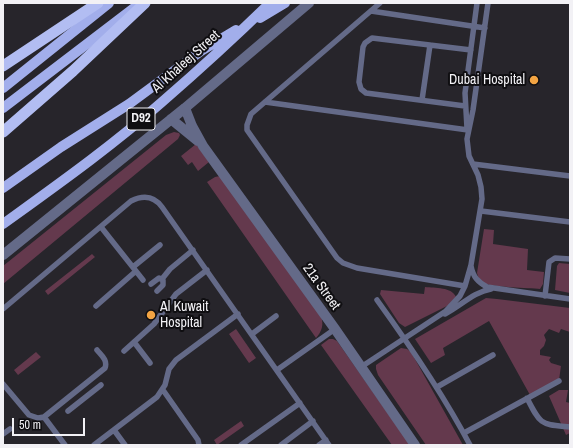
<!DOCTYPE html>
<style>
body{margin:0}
#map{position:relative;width:573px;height:448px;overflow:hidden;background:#27252b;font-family:"Archivo Narrow",sans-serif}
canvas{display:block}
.frame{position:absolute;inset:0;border:4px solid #f2f1f5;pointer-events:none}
.scale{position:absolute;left:12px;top:418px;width:73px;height:18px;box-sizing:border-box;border:2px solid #f2f1f5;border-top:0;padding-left:5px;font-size:12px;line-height:14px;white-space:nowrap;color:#f2f1f5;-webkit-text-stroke:3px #0f0e11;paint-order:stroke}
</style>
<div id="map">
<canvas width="573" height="448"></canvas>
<div class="frame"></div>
<div class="scale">50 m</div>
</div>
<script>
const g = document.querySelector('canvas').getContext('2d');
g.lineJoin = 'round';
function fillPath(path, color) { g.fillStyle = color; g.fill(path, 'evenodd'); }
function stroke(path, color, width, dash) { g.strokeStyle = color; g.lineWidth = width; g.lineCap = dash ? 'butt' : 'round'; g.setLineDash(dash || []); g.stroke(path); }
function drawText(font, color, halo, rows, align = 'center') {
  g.font = font + ' "Archivo Narrow",sans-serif'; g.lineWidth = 4; g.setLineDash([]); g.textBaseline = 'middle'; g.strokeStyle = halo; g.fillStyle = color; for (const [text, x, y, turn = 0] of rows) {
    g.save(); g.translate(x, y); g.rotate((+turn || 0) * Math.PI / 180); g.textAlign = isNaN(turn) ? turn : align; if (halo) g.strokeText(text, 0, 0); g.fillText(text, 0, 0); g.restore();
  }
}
const green = new Path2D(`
 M 174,132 L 179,133 L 180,135 L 178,139 L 3,284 L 3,266 L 166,135 Z
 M 196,144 L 209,162 L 198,171 L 192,162 L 188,165 L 181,156 Z
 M 220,176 L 321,316 C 324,325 322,331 316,338 L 207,182 L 215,177 Z
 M 484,229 L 494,230 L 493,244 L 528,249 L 527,270 L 544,272 L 543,284 L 540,289 C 530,288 490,287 483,283 C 479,281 478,276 477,273 Z
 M 92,254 L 95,257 L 48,295 L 45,291 Z
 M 559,263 L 570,264 L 570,293 L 555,290 L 557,266 Z
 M 425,287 C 435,288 452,287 456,297 L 449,305 L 405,327 L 399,323 L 380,294 L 381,290 L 424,294 Z
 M 486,298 L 497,299 L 570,308 L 570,332 L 561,329 L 559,333 L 549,329 L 544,335 L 546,340 L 544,346 L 540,350 L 540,355 L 551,357 L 549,360 L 551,363 L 561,366 L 559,380 L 530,395 L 489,321 L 443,348 L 445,355 L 431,363 L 415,339 Z
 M 236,329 L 256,358 L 249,363 L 229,334 Z
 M 329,339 L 333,339 L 337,341 L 410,445 L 392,445 L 321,345 Z
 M 401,348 L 407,349 L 411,352 L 463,445 L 426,445 L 378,375 L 376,369 L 376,365 Z
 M 36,352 L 41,357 L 18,375 L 14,370 Z
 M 559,390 L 568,390 L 566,402 L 570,403 L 570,433 L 566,435 L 549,396 Z
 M 241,421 L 244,426 L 217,445 L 214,440 Z`);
const service = new Path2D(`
 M 380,3 L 251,114 L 247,125 L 247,130 L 337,258 L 343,263 L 357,268 L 465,286
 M 371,11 L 485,28
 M 422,100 L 430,45
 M 265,102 L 468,130
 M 465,106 L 366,93 L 361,89 L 359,82 L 363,47 L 365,43 L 372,38 L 471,50
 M 467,128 L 465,93 L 477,3
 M 473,164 L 570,176
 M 481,211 L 570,222
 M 101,227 L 143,280
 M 471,266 C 473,277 478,282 487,287 L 570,299
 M 133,267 L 160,245
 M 162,279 L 170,269 L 193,250
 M 151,284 L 159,278 L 163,280 L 163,285 L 157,291
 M 545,296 L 549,262 L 555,258 L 570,259
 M 377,300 C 411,347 443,394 470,445
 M 96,306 L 136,271
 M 3,309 L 131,201 C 143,195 154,196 162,207 L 329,445
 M 445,314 C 461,306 473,292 491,289
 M 252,334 L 276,316
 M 134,342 L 150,363
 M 124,351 L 154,324 L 176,294 L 207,270
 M 361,367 L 446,311 L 460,296 L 465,286 L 471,265 L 482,199 L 481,187 L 478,175 L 469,156 L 467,139 L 473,110 L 488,3
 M 277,370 L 335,329
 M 3,384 L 29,415 L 38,418 L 44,417 L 105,368 C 108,360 101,355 97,350
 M 437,387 L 493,355
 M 163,390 L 198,440 L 199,445
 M 527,398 C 541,426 541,424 570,427
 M 68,411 L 101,385
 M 44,417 L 65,445
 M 114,430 L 125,445
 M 464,433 L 559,381
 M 3,434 L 10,429
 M 94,445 L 157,397 L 165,385 L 169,369 L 176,360 L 238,314
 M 241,445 L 300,403
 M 281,445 L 313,421
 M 319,445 L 326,440`);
const minor = new Path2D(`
 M 185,108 L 192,126 L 203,146 L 335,329 L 415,445
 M 171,119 L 198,141
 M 3,255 L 185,108 L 309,3`);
const primary = new Path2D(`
 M 260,18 L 285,3
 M 3,88 L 109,3
 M 3,108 L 134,8
 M 3,188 L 61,147 L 129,104 L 201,51 L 236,30
 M 3,224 C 57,185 112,146 162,102 C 199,70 235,37 270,3`);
const trunk = new Path2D(`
 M 3,66 L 98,3
 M 3,132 L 73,71 L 145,3`);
const markers = [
 [534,80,5,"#f3a443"],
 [151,315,5,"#f3a443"]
];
const shields = [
 [141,119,28]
];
const shieldNames = [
 ["D92",141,119]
];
const streetNames = [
 ["Al Khaleej Street",186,62,-42],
 ["21a Street",321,287,54]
];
const poiNames = [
 ["Dubai Hospital",525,80],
 ["Al Kuwait",160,307,"left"],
 ["Hospital",160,323,"left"]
];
fillPath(green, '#64394d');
stroke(service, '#646a88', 5.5);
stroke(minor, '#646a88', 10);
stroke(primary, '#a2aeeb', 10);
stroke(trunk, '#b2bdf2', 11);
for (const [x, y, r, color] of markers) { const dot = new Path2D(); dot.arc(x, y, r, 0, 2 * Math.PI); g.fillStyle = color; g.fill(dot); stroke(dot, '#0f0e11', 1.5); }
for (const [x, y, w] of shields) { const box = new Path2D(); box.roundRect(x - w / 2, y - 11, w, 22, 3); g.fillStyle = '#0f0e11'; g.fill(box); stroke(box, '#f2f1f5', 1); }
drawText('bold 13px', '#f2f1f5', null, shieldNames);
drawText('14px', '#f2f1f5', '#0f0e11', streetNames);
drawText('14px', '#f2f1f5', '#0f0e11', poiNames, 'right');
</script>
